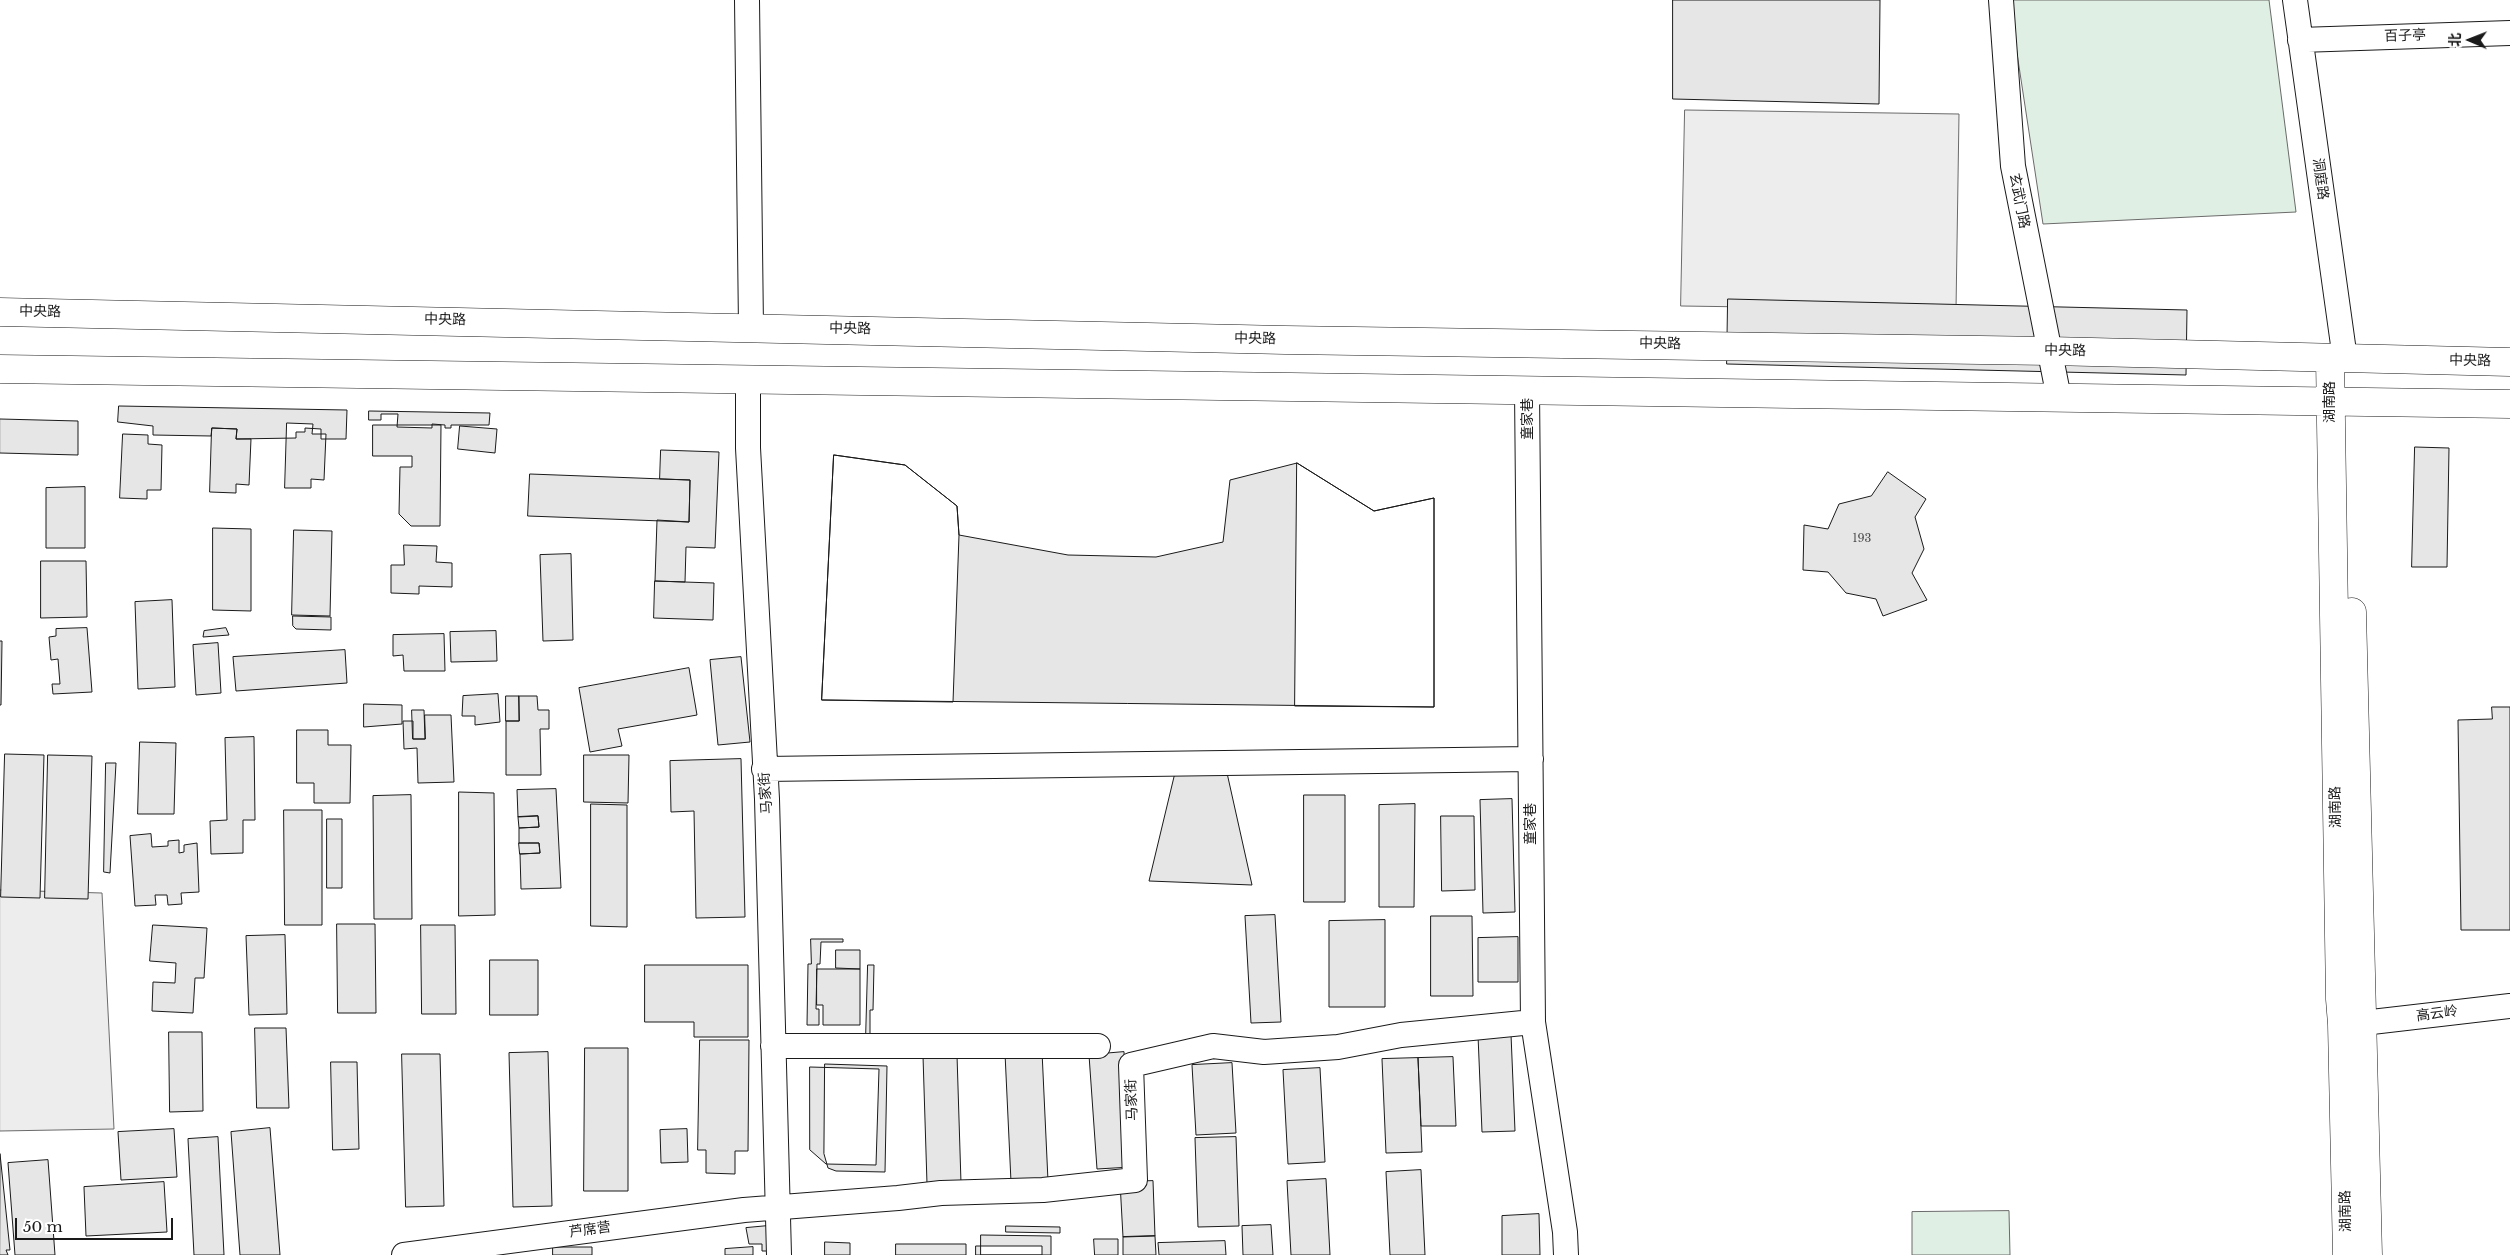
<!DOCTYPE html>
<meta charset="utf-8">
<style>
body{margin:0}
#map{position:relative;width:2510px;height:1255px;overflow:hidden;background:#fff;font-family:"Libre Baskerville","Noto Sans SC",serif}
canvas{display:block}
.north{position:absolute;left:2445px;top:15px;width:50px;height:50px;-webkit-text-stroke:4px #fff;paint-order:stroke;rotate:271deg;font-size:14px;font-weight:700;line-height:20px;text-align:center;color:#1a1a1a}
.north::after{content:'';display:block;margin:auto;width:18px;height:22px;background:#1a1a1a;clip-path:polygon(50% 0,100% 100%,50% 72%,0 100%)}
.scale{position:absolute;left:15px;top:1218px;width:158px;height:22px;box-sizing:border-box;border:2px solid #1a1a1a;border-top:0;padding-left:6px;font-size:15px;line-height:18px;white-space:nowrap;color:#1a1a1a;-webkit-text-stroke:4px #fff;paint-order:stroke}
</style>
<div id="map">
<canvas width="2510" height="1255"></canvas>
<div class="north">北</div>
<div class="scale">50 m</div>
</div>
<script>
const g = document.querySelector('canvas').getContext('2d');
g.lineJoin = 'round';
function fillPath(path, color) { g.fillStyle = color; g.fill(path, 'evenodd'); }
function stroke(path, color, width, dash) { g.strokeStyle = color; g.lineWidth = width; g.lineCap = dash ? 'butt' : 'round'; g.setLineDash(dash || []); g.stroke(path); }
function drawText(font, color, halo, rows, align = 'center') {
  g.font = font + ' "Libre Baskerville","Noto Sans SC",serif'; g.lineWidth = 4; g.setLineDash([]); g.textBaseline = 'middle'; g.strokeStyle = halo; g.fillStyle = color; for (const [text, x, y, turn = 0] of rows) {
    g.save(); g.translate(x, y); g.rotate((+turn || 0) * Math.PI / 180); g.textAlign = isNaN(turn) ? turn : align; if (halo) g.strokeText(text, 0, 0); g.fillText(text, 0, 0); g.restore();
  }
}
const green = new Path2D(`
 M 2013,0 L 2269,0 L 2296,212 L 2043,224 L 2013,27 Z
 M 2009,1211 L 2010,1255 L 1912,1255 L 1912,1212 Z`);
const parking = new Path2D(`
 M 1685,110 L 1959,114 L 1956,310 L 1681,306 Z
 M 0,890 L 102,893 L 114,1129 L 0,1131 Z`);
const building = new Path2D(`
 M 1673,0 L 1880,0 L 1879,104 L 1673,99 Z
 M 1728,299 L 2187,310 L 2186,375 L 1727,364 Z
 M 119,406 L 347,410 L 346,439 L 321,439 L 321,429 L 305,428 L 305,432 L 296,432 L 296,438 L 236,439 L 237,429 L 212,428 L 211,436 L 153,435 L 153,426 L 118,422 Z
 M 369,411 L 490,413 L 489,425 L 451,425 L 451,428 L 445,428 L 445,425 L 432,424 L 432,428 L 397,427 L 398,414 L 381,414 L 381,420 L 369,420 Z
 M 0,419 L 78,421 L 78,455 L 0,453 Z
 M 287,423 L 313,424 L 312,434 L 326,434 L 324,480 L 311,479 L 311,488 L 285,488 Z
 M 373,425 L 441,425 L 440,526 L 411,526 L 399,514 L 400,467 L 412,467 L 412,456 L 373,456 Z
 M 460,426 L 497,429 L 495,453 L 458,449 Z
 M 212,428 L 237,429 L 236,439 L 251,439 L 249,485 L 236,484 L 236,493 L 210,492 Z
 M 123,434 L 148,435 L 148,444 L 162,445 L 161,490 L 147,490 L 147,499 L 120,498 Z
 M 2415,447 L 2449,448 L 2447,567 L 2412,567 Z
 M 661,450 L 719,452 L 715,548 L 686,547 L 685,582 L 655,581 L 657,520 L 689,522 L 690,480 L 660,479 Z
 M 834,455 L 905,465 L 957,506 L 959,535 L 1068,555 L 1156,557 L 1223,542 L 1230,480 L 1297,463 L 1374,511 L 1434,498 L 1434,707 L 822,700 Z
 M 834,455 L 905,465 L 957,506 L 959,535 L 953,702 L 822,700 Z
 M 1297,463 L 1374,511 L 1434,498 L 1434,707 L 1295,706 Z
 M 1888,472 L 1926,499 L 1915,517 L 1924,549 L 1912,573 L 1927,600 L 1883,616 L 1876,599 L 1846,593 L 1828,572 L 1803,570 L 1804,525 L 1828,529 L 1839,504 L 1871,496 Z
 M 530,474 L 690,480 L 689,522 L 528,516 Z
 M 85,487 L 85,548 L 46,548 L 46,488 Z
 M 213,528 L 251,529 L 251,611 L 213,610 Z
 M 294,530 L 332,531 L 330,616 L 292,615 Z
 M 404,545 L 437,546 L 436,562 L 452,563 L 452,587 L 419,586 L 419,594 L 391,593 L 391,565 L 404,565 Z
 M 571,554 L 573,640 L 543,641 L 540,555 Z
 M 41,561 L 86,561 L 87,617 L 41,618 Z
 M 655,581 L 714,583 L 713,620 L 654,618 Z
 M 172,600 L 175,687 L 138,689 L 135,602 Z
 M 293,616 L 331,617 L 331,630 L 296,629 L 293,626 Z
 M 87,628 L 92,692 L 53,694 L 52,684 L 60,684 L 58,659 L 51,660 L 49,637 L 56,636 L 56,629 Z
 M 226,628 L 229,635 L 203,637 L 204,631 Z
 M 496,631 L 497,661 L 451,662 L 450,632 Z
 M 444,634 L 445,671 L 404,671 L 403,655 L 393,656 L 393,635 Z
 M 0,641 L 2,641 L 1,705 L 0,705 Z
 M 218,643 L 221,693 L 196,695 L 193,645 Z
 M 345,650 L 347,683 L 236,691 L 233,657 Z
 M 741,657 L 750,742 L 718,745 L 710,660 Z
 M 689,668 L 697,715 L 618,729 L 622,746 L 590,752 L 579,688 Z
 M 498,694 L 500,722 L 475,725 L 475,716 L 462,716 L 463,696 Z
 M 506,696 L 519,696 L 519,721 L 506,721 Z
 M 519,696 L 537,696 L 538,710 L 549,710 L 549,729 L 540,729 L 541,775 L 506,775 L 506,721 L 519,721 Z
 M 364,704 L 402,705 L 402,724 L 364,727 Z
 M 2492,707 L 2510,707 L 2510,930 L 2461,930 L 2458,720 L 2492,719 Z
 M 412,710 L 424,710 L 425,739 L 413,739 Z
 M 425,715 L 451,715 L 454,782 L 418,783 L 417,748 L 404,749 L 403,721 L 413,721 L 413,739 L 425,739 Z
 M 297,730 L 328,730 L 328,745 L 351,745 L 350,803 L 314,803 L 314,783 L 297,783 Z
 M 254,737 L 255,820 L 243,820 L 243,853 L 211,854 L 210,821 L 227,820 L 225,738 Z
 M 140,742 L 176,743 L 174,814 L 138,814 Z
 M 5,754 L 44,755 L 40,898 L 1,897 Z
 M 48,755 L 92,756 L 88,899 L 45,898 Z
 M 584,755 L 629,755 L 628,803 L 584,802 Z
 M 1223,755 L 1252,885 L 1149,881 L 1179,756 Z
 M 741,759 L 745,917 L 696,918 L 694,811 L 671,812 L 670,761 Z
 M 106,763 L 116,763 L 110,873 L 104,872 Z
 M 556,789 L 561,888 L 521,889 L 520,854 L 540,853 L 539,843 L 519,843 L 519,828 L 539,827 L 538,816 L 518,817 L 517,790 Z
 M 459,792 L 494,793 L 495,915 L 459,916 Z
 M 411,795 L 412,919 L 374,919 L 373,796 Z
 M 1304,795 L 1345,795 L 1345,902 L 1304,902 Z
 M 1512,799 L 1515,912 L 1483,913 L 1480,800 Z
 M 591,804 L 627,805 L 627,927 L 591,926 Z
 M 1415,804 L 1414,907 L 1379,907 L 1379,805 Z
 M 284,810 L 322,810 L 322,925 L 285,925 Z
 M 538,816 L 539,827 L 519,828 L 518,817 Z
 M 1441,816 L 1474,816 L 1475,890 L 1442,891 Z
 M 327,819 L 342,819 L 342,888 L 327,888 Z
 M 151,834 L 152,847 L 168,846 L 168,841 L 179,840 L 179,853 L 184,852 L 184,845 L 197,843 L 199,892 L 181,893 L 182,904 L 168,905 L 167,895 L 155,895 L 156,905 L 135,906 L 130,836 Z
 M 519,843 L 539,843 L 540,853 L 520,854 Z
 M 1275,915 L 1281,1022 L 1251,1023 L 1245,916 Z
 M 1431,916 L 1472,916 L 1473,996 L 1431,996 Z
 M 1385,920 L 1385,1007 L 1329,1007 L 1329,921 Z
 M 337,924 L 375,924 L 376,1013 L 338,1013 Z
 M 153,925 L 207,928 L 204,978 L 195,978 L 193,1013 L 152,1011 L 153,982 L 175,983 L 176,963 L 150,961 Z
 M 421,925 L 455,925 L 456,1014 L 422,1014 Z
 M 285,935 L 287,1014 L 249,1015 L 246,936 Z
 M 1518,937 L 1518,982 L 1478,982 L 1478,938 Z
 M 811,939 L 843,939 L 843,942 L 821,942 L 820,964 L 817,964 L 816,1009 L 819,1009 L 819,1025 L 807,1025 L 808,964 L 811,964 Z
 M 836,950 L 860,950 L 860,969 L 836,968 Z
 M 490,960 L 538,960 L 538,1015 L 490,1015 Z
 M 645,965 L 748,965 L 748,1037 L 694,1037 L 694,1022 L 645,1022 Z
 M 868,965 L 874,965 L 873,1010 L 870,1010 L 870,1038 L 866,1035 Z
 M 817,969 L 860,969 L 860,1025 L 823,1025 L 823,1005 L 817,1005 Z
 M 255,1028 L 286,1028 L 289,1108 L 257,1108 Z
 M 169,1032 L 202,1032 L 203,1111 L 170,1112 Z
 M 1511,1034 L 1515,1131 L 1482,1132 L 1478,1035 Z
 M 700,1040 L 749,1040 L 748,1151 L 735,1151 L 735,1174 L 706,1173 L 706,1150 L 698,1150 Z
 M 585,1048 L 628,1048 L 628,1191 L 584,1191 Z
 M 1042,1051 L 1048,1181 L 1011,1182 L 1005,1053 Z
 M 548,1052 L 552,1206 L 513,1207 L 509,1053 Z
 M 1124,1052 L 1131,1167 L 1097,1169 L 1089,1055 Z
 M 402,1054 L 440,1054 L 444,1206 L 406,1207 Z
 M 957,1055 L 961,1183 L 927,1184 L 923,1056 Z
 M 1453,1057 L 1456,1126 L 1421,1126 L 1418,1058 Z
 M 1418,1058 L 1422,1152 L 1386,1153 L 1382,1059 Z
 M 331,1062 L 357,1062 L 359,1149 L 333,1150 Z
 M 1232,1063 L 1236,1133 L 1196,1135 L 1192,1065 Z
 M 825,1064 L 887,1066 L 885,1172 L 836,1171 L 828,1168 L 824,1154 Z
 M 810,1067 L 879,1069 L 876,1165 L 826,1164 L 810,1150 Z
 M 1320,1068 L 1325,1162 L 1288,1164 L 1283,1070 Z
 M 270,1128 L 280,1255 L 240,1255 L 231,1132 Z
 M 174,1129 L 177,1177 L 121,1180 L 118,1132 Z
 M 687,1129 L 688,1162 L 661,1163 L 660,1130 Z
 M 218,1137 L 224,1255 L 194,1255 L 188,1139 Z
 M 1236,1137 L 1239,1226 L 1198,1227 L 1195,1138 Z
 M 0,1154 L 10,1250 L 6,1250 L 8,1255 L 0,1255 Z
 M 48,1160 L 55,1255 L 15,1255 L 8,1163 Z
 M 1421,1170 L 1425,1255 L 1390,1255 L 1386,1172 Z
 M 1326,1179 L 1330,1255 L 1291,1255 L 1287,1181 Z
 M 1153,1181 L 1155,1236 L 1123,1237 L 1120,1182 Z
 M 164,1182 L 167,1232 L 86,1236 L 84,1187 Z
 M 1539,1214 L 1540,1255 L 1502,1255 L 1502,1216 Z
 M 778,1225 L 768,1251 L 762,1251 L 762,1244 L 749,1244 L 746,1228 Z
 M 1271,1225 L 1273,1255 L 1243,1255 L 1242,1226 Z
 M 1006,1226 L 1060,1227 L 1060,1233 L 1006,1232 Z
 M 981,1235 L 1051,1236 L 1051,1255 L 981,1255 Z
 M 1155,1236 L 1156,1255 L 1123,1255 L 1123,1237 Z
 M 1094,1239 L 1118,1239 L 1118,1255 L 1095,1255 Z
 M 1225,1241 L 1226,1255 L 1159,1255 L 1158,1243 Z
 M 825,1242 L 850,1243 L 850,1255 L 825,1255 Z
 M 896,1244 L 966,1244 L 966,1255 L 896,1255 Z
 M 976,1246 L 1042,1246 L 1042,1255 L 976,1255 Z
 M 553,1247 L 592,1247 L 592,1255 L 553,1255 Z
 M 753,1247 L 753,1255 L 725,1255 L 725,1249 Z`);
const minor = new Path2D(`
 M 747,0 L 751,327
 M 2001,0 L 2013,166 L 2059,398
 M 2295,0 L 2345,359
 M 2300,40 L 2510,33
 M 748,379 L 748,448 L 767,799 L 779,1255
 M 1527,390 L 1533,1022 L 1565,1232 L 1566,1255
 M 764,769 L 1531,759
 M 2363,1023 L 2510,1006
 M 773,1046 L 1098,1046
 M 404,1255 L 744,1210 L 898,1198 L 941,1193 L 1043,1190 L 1135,1180 L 1131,1065 L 1213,1046 L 1264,1052 L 1338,1047 L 1401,1035 L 1533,1022`);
const major = new Path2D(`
 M 0,312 L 1285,340 L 2050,351 L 2510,362
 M 2330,358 L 2340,999 L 2342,1024 L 2347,1255
 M 0,369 L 2510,404
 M 2352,612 L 2368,1255`);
const numberNames = [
 ["193",1862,539]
];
const streetNames = [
 ["百子亭",2405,36,-2],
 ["洞庭路",2320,179,82],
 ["玄武门路",2019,201,79],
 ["中央路",40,312,1],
 ["中央路",445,320,1],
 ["中央路",850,329,1],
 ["中央路",1255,339,1],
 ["中央路",1660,344,1],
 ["中央路",2065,351,1],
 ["中央路",2470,361,1],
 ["湖南路",2330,402,-90],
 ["童家巷",1528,419,-90],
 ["马家街",766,793,-94],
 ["湖南路",2336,807,-91],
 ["童家巷",1531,824,-90],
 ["高云岭",2437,1014,-7],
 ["马家街",1132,1100,-92],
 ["湖南路",2346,1211,-91],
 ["芦席营",590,1230,-8]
];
fillPath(green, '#e0efe3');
stroke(green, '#6a6a6a', 1);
fillPath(parking, '#ededed');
stroke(parking, '#6a6a6a', 1);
fillPath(building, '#e6e6e6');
stroke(building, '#1a1a1a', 1);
stroke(minor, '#1a1a1a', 26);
stroke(major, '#1a1a1a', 29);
stroke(minor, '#fff', 24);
stroke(major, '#fff', 28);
drawText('11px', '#4d4d4d', null, numberNames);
drawText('14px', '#1a1a1a', '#fff', streetNames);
</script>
